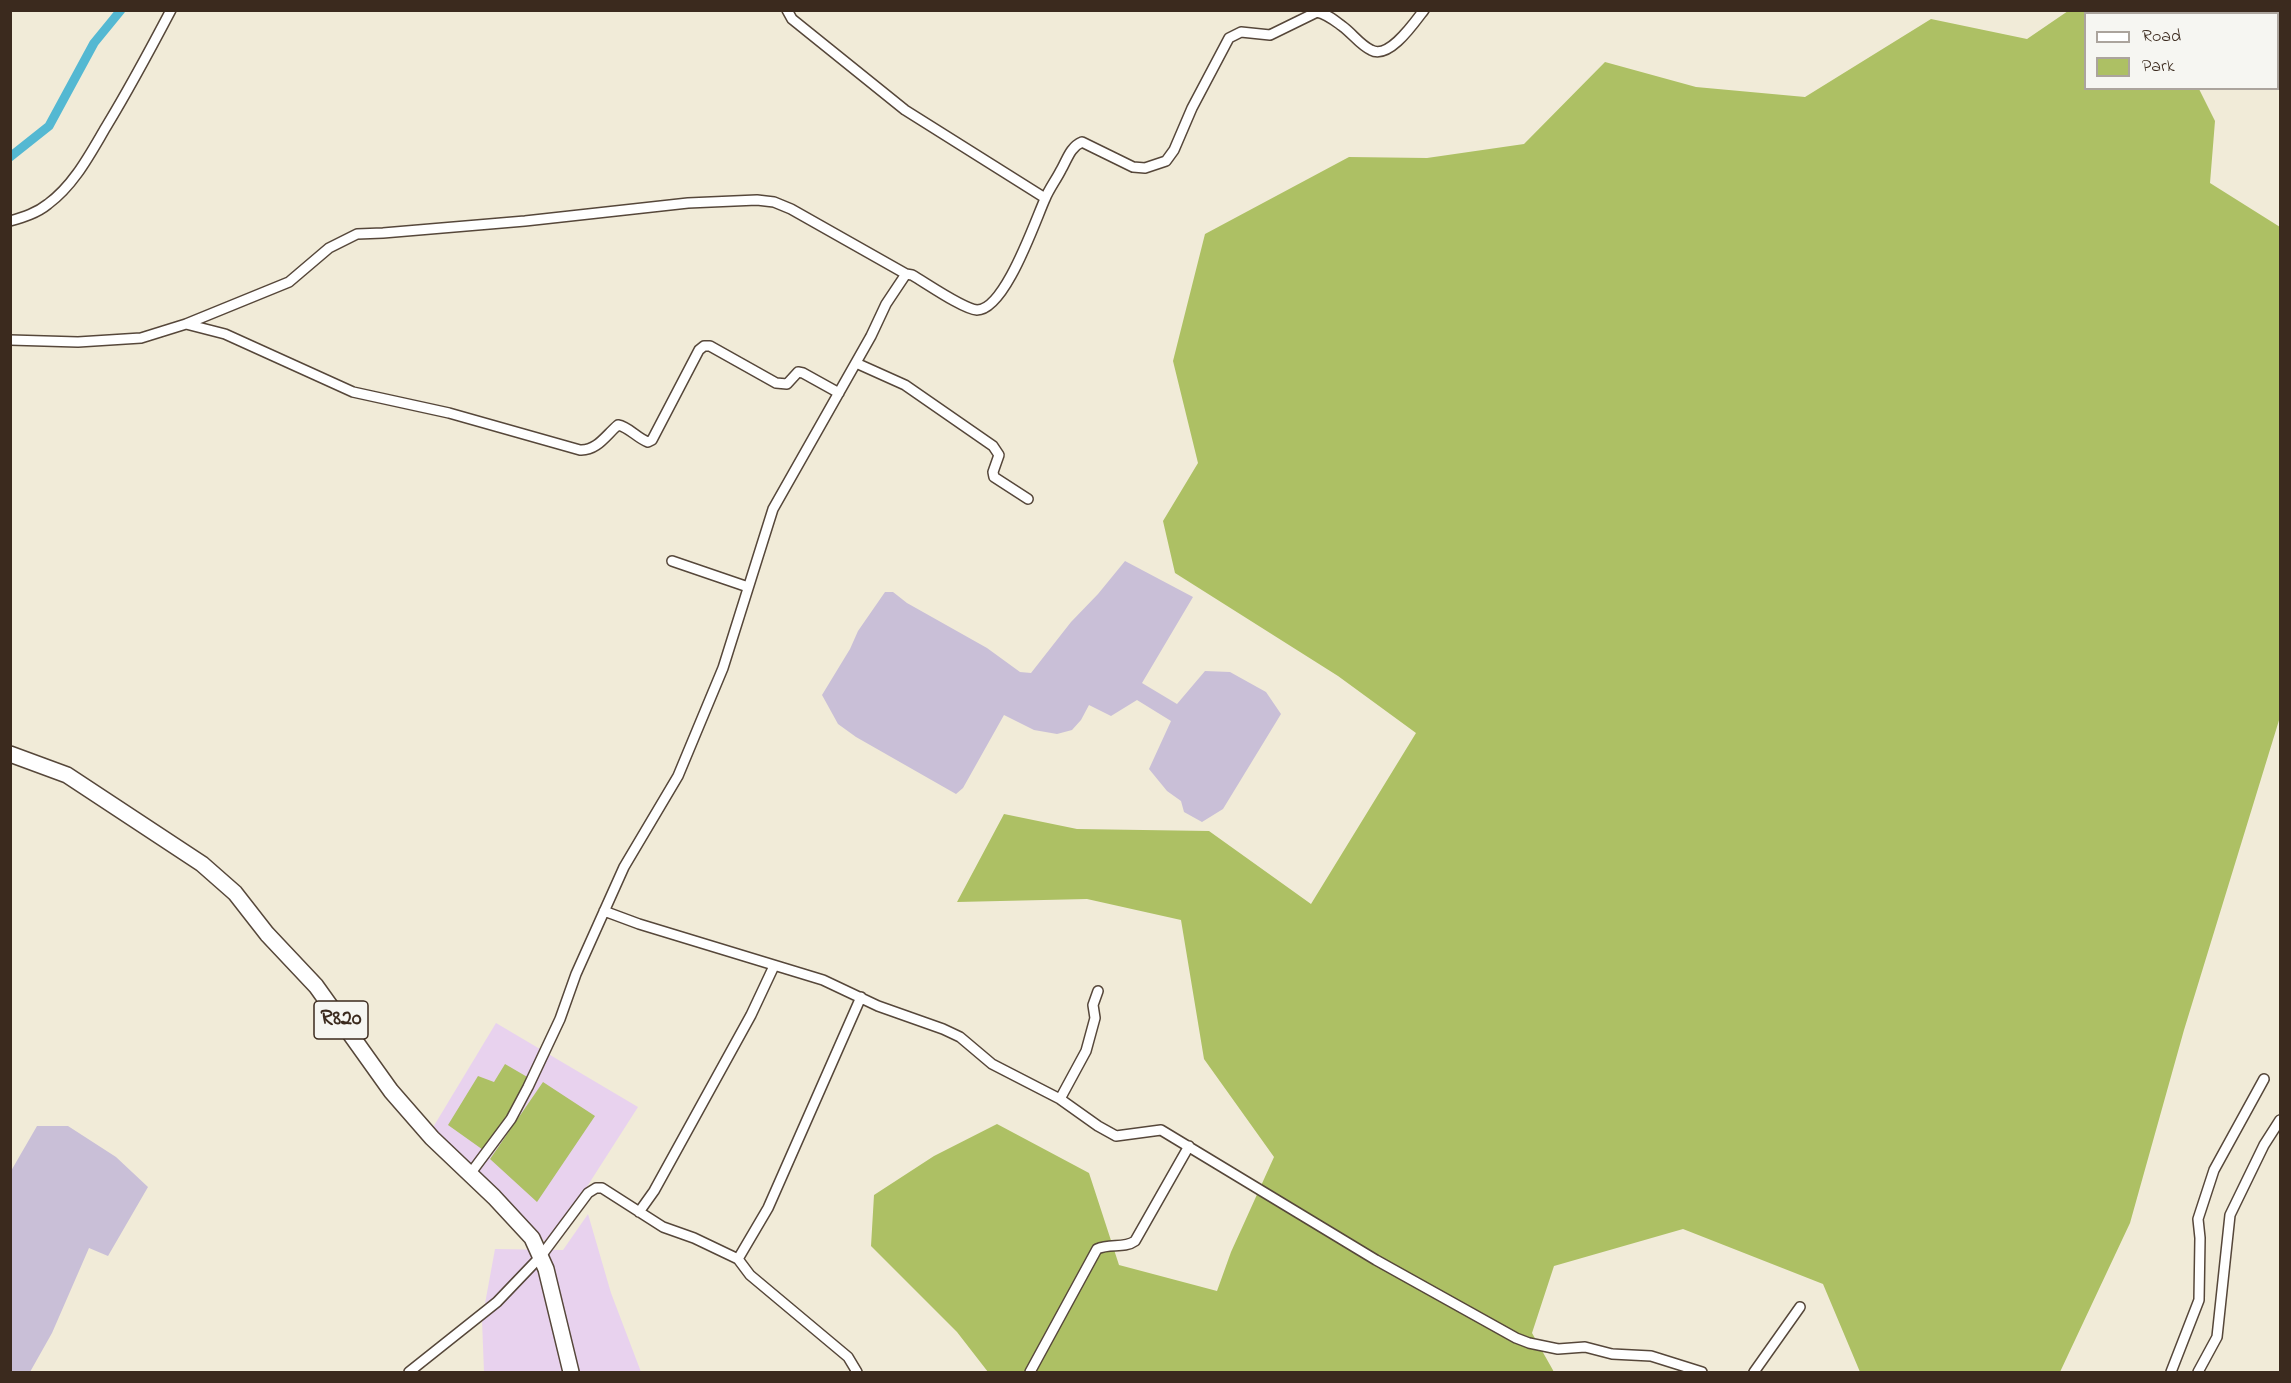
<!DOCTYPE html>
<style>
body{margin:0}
#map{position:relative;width:2291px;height:1383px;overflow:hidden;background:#f1ebd8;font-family:"Indie Flower",sans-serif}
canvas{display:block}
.frame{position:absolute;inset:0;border:12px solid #3b2a1e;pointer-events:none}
.legend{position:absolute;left:2084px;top:12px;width:195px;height:78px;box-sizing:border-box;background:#f6f6f2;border:2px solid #aba49d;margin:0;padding:8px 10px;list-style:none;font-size:18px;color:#3b2a1e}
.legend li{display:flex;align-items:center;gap:12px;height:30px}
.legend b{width:30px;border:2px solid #aba49d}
</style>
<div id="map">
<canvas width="2291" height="1383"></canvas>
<div class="frame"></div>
<ul class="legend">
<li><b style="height:8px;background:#fff"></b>Road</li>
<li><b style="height:16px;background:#adc064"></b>Park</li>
</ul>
</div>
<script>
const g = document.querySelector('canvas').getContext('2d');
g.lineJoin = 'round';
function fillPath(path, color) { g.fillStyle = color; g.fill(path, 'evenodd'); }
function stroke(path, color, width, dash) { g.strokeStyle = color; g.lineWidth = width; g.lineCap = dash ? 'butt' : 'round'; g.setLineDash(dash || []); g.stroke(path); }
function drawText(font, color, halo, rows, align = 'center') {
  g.font = font + ' "Indie Flower",sans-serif'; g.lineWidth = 4.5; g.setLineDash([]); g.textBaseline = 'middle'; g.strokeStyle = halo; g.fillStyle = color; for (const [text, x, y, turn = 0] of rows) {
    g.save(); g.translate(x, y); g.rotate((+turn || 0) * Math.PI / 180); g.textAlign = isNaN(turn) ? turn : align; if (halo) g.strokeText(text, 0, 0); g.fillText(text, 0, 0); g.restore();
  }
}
const built = new Path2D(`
 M 496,1023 L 638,1107 L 549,1246 L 432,1129 Z
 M 588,1214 L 611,1293 L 641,1372 L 484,1372 L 482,1320 L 495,1249 L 563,1250 Z`);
const industrial = new Path2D(`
 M 1125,561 L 1193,597 L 1142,683 L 1177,704 L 1205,671 L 1230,672 L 1266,692 L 1281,714 L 1223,809 L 1202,822 L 1184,812 L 1181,801 L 1167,791 L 1149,769 L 1171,721 L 1137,700 L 1111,716 L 1089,705 L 1081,720 L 1072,730 L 1057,734 L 1034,730 L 1004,715 L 963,788 L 956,794 L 856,737 L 838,724 L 822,695 L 850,649 L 858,631 L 885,592 L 893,592 L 907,603 L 987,648 L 1020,672 L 1031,673 L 1071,622 L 1098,594 Z
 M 37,1126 L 68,1126 L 116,1157 L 148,1187 L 108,1256 L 89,1248 L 52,1333 L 30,1372 L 11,1372 L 11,1171 Z`);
const green = new Path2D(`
 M 2068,11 L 2157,11 L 2159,13 L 2086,14 L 2086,88 L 2199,89 L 2215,121 L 2210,183 L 2280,227 L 2280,717 L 2184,1030 L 2130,1223 L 2060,1372 L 1860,1372 L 1823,1284 L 1683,1229 L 1554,1266 L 1532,1333 L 1554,1372 L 988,1372 L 957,1332 L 871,1246 L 874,1195 L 934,1156 L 997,1124 L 1089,1173 L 1119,1265 L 1217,1291 L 1231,1252 L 1274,1157 L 1204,1059 L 1181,920 L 1087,899 L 957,902 L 1004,814 L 1077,829 L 1209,831 L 1311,904 L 1416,733 L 1338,676 L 1175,573 L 1163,521 L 1198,463 L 1173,361 L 1205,234 L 1349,157 L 1427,158 L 1524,144 L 1605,62 L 1696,87 L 1805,97 L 1931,19 L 2027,39 Z
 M 505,1064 L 529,1078 L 486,1152 L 448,1125 L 478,1076 L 494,1082 Z
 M 543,1082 L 595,1116 L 537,1202 L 490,1159 Z`);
const canal = new Path2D(`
 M 10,157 L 49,126 L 94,43 L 121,10`);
const minor = new Path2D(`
 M 787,10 L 792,19 L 905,110 L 1045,198
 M 10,221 C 24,217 37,213 48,204 C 74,185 90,154 106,127 C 129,89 150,50 171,10
 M 186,324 L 225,334 L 353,392 L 449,413 L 580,450 C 597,451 606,435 618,425 C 629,427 637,438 648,442 L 652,440 L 699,350 L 704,346 L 710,346 L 776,383 L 787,384 L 798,372 L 803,373 L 839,393
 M 10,340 L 78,342 L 141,338 L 186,324 L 289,282 L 329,248 L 357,234 L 383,233 L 525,221 L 688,203 L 757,200 L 774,202 L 791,209 L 906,274
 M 856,363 L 905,385 L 993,446 L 999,455 L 993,472 L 994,477 L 1028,499
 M 672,561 L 748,587
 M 604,911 L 639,924 L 823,980 L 878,1006 L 943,1029 L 960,1037 L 992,1064 L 1060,1099 L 1098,1126 L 1116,1136 L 1161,1130 L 1376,1260 L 1516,1338 L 1529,1343 L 1558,1349 L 1585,1347 L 1612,1354 L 1651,1356 L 1702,1372
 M 1060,1099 L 1086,1051 L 1095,1018 L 1093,1005 L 1098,991
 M 470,1174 L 511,1119 L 528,1087 L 560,1019 L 576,974 L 624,867 L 678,776 L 723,668 L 773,509 L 871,336 L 886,304 L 906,274 L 912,275 C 926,283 963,309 977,310 C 1005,310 1035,221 1045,199 C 1049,189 1056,180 1061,170 C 1067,160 1070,147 1082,142 L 1133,167 L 1145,168 L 1166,161 L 1174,150 L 1192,108 L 1229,38 L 1241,32 L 1270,35 L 1317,12 C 1327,14 1334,20 1342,26 C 1352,33 1360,45 1371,50 C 1389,60 1414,23 1424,10
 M 639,1212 L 654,1191 L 751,1015 L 774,966
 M 738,1259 L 768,1208 L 861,997
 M 409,1372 L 497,1302 L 541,1256 L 588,1193 L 596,1188 L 602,1188 L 663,1227 L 694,1238 L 738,1259 L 750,1275 L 848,1357 L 857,1372
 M 1030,1372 L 1097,1249 C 1110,1243 1124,1249 1135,1241 L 1189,1146
 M 1754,1372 L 1800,1307
 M 2171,1372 L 2199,1300 L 2200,1238 L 2198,1219 L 2214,1170 L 2264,1079
 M 2198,1372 L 2217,1337 L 2230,1215 L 2264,1145 L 2280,1120`);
const primary = new Path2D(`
 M 10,754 L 67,775 L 202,864 L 235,893 L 267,934 L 316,986 L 391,1091 L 432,1138 L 494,1197 L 532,1238 L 546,1269 L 571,1372`);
const shields = [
 [341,1020,54]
];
const shieldNames = [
 ["R820",341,1020]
];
fillPath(built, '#e8d2ee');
fillPath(industrial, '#c9bfd7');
fillPath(green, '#adc064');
stroke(canal, '#54b8d2', 9);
stroke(minor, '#56473a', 12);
stroke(primary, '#56473a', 18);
stroke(minor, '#fff', 9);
stroke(primary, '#fff', 15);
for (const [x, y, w] of shields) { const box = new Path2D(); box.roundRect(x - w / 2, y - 19, w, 38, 4.5); g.fillStyle = '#f6f6f2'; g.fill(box); stroke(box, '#3b2a1e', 1.5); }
drawText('bold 22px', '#3b2a1e', null, shieldNames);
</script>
